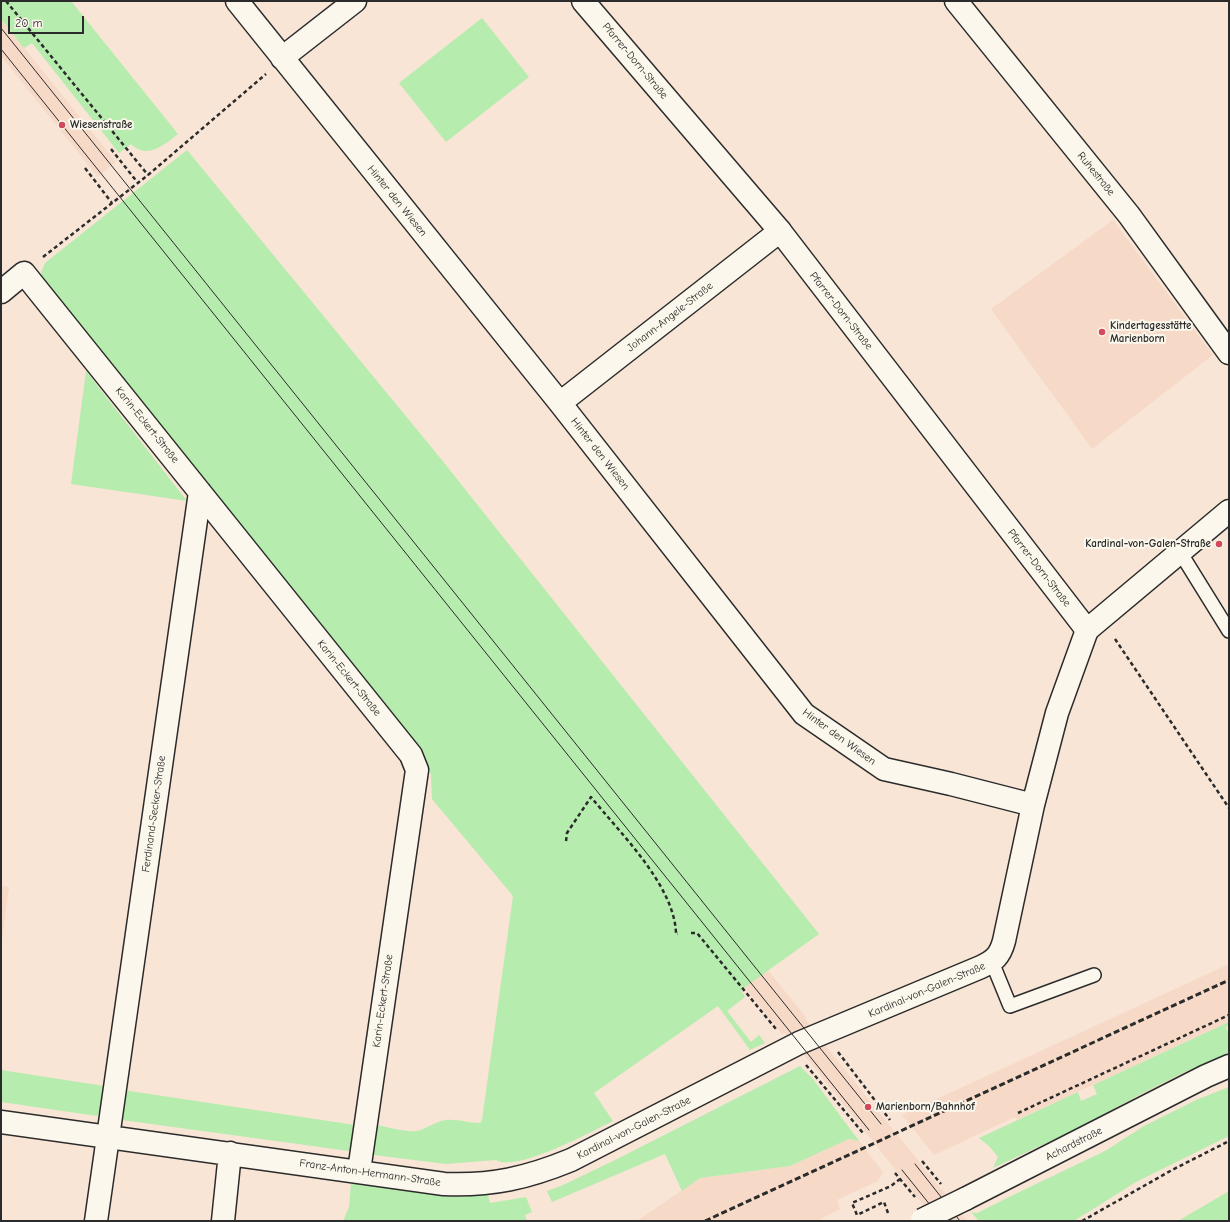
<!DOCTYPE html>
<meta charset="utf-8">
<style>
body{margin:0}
#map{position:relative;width:1230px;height:1222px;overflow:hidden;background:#f8e5d6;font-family:"Comic Neue",sans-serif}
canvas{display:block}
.frame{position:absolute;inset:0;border:2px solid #2b2b2b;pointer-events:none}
.scale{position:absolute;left:8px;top:16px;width:76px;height:18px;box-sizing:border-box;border:2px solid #2b2b2b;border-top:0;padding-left:5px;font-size:12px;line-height:14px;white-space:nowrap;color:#2b2b2b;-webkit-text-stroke:3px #fbf7ec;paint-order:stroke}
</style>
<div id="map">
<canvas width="1230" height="1222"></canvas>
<div class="frame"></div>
<div class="scale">20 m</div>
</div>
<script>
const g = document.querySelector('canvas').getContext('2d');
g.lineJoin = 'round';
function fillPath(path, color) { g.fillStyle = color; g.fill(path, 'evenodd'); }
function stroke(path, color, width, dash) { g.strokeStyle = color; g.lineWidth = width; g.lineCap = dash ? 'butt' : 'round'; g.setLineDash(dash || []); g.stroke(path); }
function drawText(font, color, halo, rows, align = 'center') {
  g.font = font + ' "Comic Neue",sans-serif'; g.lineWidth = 4; g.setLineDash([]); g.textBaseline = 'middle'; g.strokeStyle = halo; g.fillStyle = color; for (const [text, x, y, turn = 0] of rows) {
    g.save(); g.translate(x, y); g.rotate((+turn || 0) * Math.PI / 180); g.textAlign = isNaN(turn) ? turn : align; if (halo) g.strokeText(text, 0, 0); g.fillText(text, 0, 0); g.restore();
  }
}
const built = new Path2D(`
 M 1,19 L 116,162 L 98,177 L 1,56 Z
 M 1113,220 L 1213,355 L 1092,449 L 991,309 Z
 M 608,774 L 805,1016 L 807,1022 L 832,1054 L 967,1221 L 936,1221 L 810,1062 L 785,1033 L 782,1034 L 691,920 Z
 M 1,886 L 9,887 L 1,946 Z
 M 1229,964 L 1229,1022 L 1017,1120 L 1015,1117 L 934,1155 L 902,1115 Z
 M 849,1139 L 859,1141 L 883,1172 L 878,1181 L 837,1200 L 840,1209 L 821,1219 L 821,1221 L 637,1221 L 700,1178 L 790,1166 Z`);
const green = new Path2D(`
 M 1,1 L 71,1 L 178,134 C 164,145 147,160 131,144 L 119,153 L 32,43 L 24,48 L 1,19 Z
 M 482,18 L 529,77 L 446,142 L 399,83 Z
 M 187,150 L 437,454 L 819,934 L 741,990 L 745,997 L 727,1011 L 751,1042 L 759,1035 L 765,1043 L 750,1050 L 718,1006 L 594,1093 L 613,1121 C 592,1131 516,1173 496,1160 L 446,1164 L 374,1155 L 371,1147 L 376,1125 C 388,1127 404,1132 417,1131 C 422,1131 436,1121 446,1120 C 458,1119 468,1123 480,1123 L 482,1120 L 513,896 L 432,799 L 431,775 L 424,753 L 45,288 L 41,273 L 45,263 Z
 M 86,371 L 187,501 L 71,484 Z
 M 1229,1022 L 1229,1026 L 1226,1027 L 1229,1035 L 1229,1054 L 1187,1071 L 1139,1095 L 1083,1126 L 993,1168 L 998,1157 L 990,1147 L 979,1138 L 1078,1092 L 1081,1101 L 1097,1094 L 1093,1085 Z
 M 800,1066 L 813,1079 L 859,1141 L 849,1139 L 790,1166 L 700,1178 L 682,1191 L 665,1154 L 552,1202 L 547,1191 L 561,1186 L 615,1160 Z
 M 1,1070 L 104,1086 L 101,1109 L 97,1116 L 1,1102 Z
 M 1229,1087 L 1229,1136 L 1136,1182 L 1074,1221 L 979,1221 L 971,1212 L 977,1213 L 1011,1196 L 1105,1151 L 1144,1126 L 1196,1100 Z
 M 123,1090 L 355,1125 L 352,1146 L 349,1151 L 122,1120 L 120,1114 Z
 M 351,1183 L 443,1196 L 457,1197 L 488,1195 L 490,1203 L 526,1197 L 532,1212 L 525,1215 L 527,1221 L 343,1221 L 349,1207 Z
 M 1229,1191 L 1229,1221 L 1178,1221 Z`);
const path = new Path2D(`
 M 6,1 L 148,175
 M 111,149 L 138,183
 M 85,168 L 112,203
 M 43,257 L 148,175 L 266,74
 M 1115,639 L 1229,808
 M 566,841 L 567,833 L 591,797 C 620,833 675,886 676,934 L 678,934
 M 691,933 L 697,933 L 776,1029
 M 838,1052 L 890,1120
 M 806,1065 L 863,1133
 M 1018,1113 L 1229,1015
 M 922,1161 L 941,1184
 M 895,1173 L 915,1197
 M 888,1213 L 884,1202 L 857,1215 L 852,1203 L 891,1186 L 900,1179
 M 1082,1221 L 1172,1170 L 1229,1141`);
const service = new Path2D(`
 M 1180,552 L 1229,631
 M 992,962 L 1010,1006 L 1094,975`);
const minor = new Path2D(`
 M 237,1 L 560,403 L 804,714 L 884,769 L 951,784 L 1033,805
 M 956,1 L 1129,215 L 1229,353
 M 282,58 L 355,1
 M 1,292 L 24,273 L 411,755 L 417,770 L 359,1171
 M 560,403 L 780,231
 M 1,1122 L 444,1184 C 492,1186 527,1178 571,1160 L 799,1043 L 981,967 C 994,961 1000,956 1004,941 L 1033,805 L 1057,713 L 1087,630
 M 965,1199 L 1206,1076 L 1229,1066
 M 96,1221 L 200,492
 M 223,1221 L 230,1153`);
const tertiary = new Path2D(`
 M 583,1 L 780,231 L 1087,630 L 1229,511`);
const tram = new Path2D(`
 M 1,28 L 881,1124
 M 1,49 L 869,1130
 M 915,1164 L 960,1221
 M 902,1170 L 943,1221`);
const rail = new Path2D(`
 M 705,1221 L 1229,980`);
const minorBridge = new Path2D(`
 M 922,1220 L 965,1199`);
const markers = [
 [62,125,4,"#d1495b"],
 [1102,332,4,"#d1495b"],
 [1219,544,4,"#d1495b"],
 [868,1107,4,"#d1495b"]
];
const streetNames = [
 ["Pfarrer-Dorn-Straße",635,61,50],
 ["Ruhestraße",1096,174,51],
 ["Hinter den Wiesen",397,201,51],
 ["Pfarrer-Dorn-Straße",841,311,52],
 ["Johann-Angele-Straße",670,317,-38],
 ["Karin-Eckert-Straße",147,425,51],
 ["Hinter den Wiesen",600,454,52],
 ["Pfarrer-Dorn-Straße",1039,568,52],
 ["Karin-Eckert-Straße",349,678,51],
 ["Hinter den Wiesen",839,737,36],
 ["Ferdinand-Secker-Straße",154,814,-82],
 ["Kardinal-von-Galen-Straße",927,990,-23],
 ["Karin-Eckert-Straße",383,1001,-82],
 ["Kardinal-von-Galen-Straße",634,1128,-27],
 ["Achardstraße",1074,1144,-27],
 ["Franz-Anton-Hermann-Straße",370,1173,8]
];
const poiNames = [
 ["Wiesenstraße",70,125],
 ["Kindertagesstätte",1110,326],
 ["Marienborn",1110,339],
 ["Kardinal-von-Galen-Straße",1211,544,"right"],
 ["Marienborn/Bahnhof",876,1107]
];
fillPath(built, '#f6d9c7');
fillPath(green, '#b6ecae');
stroke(service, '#2b2b2b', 16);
stroke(minor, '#2b2b2b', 25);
stroke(tertiary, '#2b2b2b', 25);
stroke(path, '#2b2b2b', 2.5, [4, 3]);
stroke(service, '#fbf7ec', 13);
stroke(minor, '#fbf7ec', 22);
stroke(tertiary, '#fbf7ec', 22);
stroke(tram, '#2b2b2b', 1);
stroke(rail, '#2b2b2b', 3, [6, 3]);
stroke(minorBridge, '#2b2b2b', 25, []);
stroke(minorBridge, '#fbf7ec', 22);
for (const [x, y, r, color] of markers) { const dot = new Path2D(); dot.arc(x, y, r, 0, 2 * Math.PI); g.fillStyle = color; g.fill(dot); stroke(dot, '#fbf7ec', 1.5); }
drawText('11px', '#2b2b2b', '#fbf7ec', streetNames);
drawText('bold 11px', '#2b2b2b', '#fbf7ec', poiNames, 'left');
</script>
